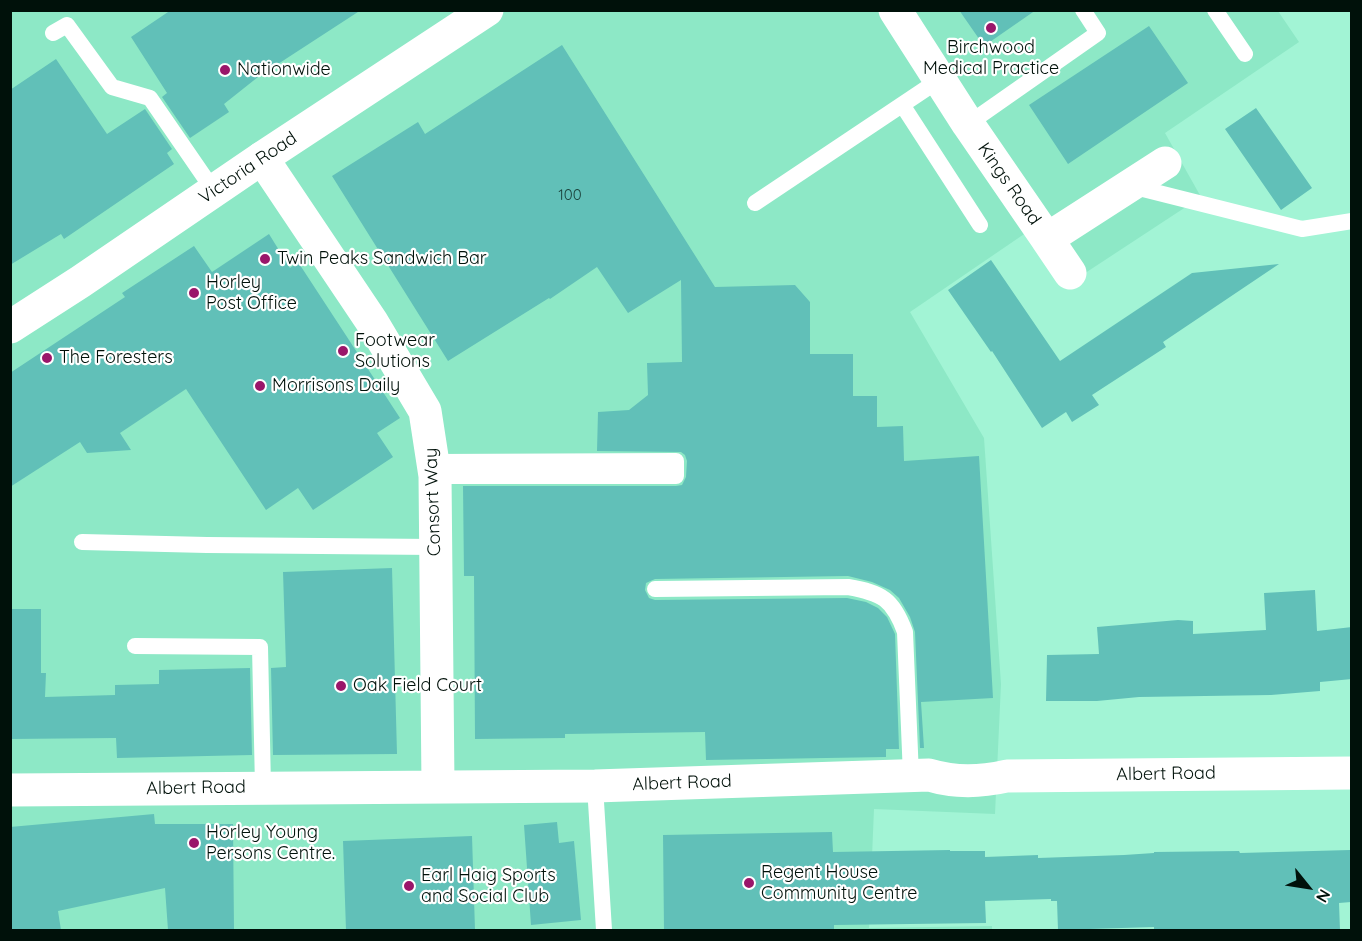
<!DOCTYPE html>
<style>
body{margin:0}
#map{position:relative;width:1362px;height:941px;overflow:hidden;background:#a2f4d5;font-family:Quicksand,sans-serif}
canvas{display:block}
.frame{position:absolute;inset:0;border:12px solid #00110a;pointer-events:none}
.north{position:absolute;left:1278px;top:857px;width:60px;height:60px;-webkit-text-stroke:4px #fff;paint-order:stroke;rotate:120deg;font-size:16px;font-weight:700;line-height:24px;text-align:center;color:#00110a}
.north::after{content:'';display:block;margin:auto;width:21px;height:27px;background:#00110a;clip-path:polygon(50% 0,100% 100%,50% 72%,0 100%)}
</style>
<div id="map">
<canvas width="1362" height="941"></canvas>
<div class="frame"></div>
<div class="north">N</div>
</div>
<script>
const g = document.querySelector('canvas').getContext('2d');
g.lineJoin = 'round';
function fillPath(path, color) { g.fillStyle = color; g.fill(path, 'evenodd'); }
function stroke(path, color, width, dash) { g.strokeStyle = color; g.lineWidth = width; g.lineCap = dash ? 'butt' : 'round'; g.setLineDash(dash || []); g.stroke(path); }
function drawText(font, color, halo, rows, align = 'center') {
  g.font = font + ' Quicksand,sans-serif'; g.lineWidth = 4.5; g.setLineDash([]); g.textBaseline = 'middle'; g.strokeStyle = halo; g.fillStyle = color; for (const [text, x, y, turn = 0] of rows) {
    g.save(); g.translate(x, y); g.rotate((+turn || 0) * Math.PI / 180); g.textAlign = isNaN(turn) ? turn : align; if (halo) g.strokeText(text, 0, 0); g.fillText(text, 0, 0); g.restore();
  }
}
const built = new Path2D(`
 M 10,11 L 1278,11 L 1299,42 L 1165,133 L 1201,197 L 1070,283 L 1033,228 L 910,312 L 984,438 L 1001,684 L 995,814 L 874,809 L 869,928 L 992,926 L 992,930 L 11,930 Z`);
const building = new Path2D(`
 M 171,10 L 361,10 L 258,77 L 224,104 L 229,112 L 190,138 L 162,97 L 167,93 L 131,37 Z
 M 959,10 L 1036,10 L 984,46 Z
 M 1149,26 L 1188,83 L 1068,164 L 1029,105 Z
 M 562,45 L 715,287 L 795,285 L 810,302 L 810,354 L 853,354 L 853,396 L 877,396 L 877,427 L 903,426 L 904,461 L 979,456 L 993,698 L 921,702 L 924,748 L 920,748 L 915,632 L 910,617 L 899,598 L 890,590 L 872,582 L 848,576 L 655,579 L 646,583 L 645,590 L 649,598 L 655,600 L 847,598 L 866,602 L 878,608 L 887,617 L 895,634 L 899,749 L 886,749 L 886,757 L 706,760 L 705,732 L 565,734 L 565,738 L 475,739 L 474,576 L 464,576 L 463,486 L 676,486 L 682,485 L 686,477 L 687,461 L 685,455 L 681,452 L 597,451 L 598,412 L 629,410 L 648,395 L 647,363 L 682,362 L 681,280 L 628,313 L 597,267 L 550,299 L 549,298 L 448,361 L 332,176 L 418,122 L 425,134 Z
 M 56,59 L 107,134 L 145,109 L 172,149 L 167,153 L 174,164 L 64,239 L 61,234 L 10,265 L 10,90 Z
 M 1256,108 L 1312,188 L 1281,210 L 1225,129 Z
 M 269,234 L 290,268 L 298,262 L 400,418 L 377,433 L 393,457 L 313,510 L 298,488 L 266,510 L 186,389 L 120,433 L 131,450 L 87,453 L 80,442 L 10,487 L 10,373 L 125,297 L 122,293 L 194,246 L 212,272 Z
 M 991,260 L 1060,361 L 1192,273 L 1279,264 L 1163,342 L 1166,347 L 1092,395 L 1099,405 L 1072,422 L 1066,412 L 1042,428 L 992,351 L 991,352 L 948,290 Z
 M 392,568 L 397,754 L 273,755 L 271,668 L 286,667 L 283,572 Z
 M 1315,590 L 1317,631 L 1352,627 L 1352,679 L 1320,682 L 1320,691 L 1271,695 L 1139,697 L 1097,701 L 1046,701 L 1047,655 L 1099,654 L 1097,627 L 1178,620 L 1193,621 L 1193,634 L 1266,630 L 1264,593 Z
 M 10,609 L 41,609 L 41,673 L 46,673 L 45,697 L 115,695 L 115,685 L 159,684 L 159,670 L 250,668 L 252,755 L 117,758 L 116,738 L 10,739 Z
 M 154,814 L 155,824 L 233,824 L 234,930 L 168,930 L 165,888 L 58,911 L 61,930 L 10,930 L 10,827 Z
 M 557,822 L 559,843 L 574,841 L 581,920 L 531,925 L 524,825 Z
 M 832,832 L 833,852 L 950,850 L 950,851 L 985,851 L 985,857 L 1038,855 L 1038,858 L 1124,855 L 1154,853 L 1154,852 L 1239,851 L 1240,853 L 1350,850 L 1351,902 L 1339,903 L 1340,930 L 1154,930 L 1154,927 L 1058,930 L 1057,901 L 1051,901 L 1051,899 L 985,901 L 986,923 L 834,925 L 834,930 L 664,930 L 663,835 Z
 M 472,836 L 475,930 L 346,930 L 343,841 Z`);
const lane = new Path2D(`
 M 1215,10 L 1245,54
 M 53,33 L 67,25 L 112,87 L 150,98 L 214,191
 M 903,106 L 980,225
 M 968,124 L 1098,33 L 1083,10
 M 1131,186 L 1302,229 L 1352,221
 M 755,203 L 939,80
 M 434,462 L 676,461 L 676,476 L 435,476
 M 82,542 L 207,545 L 435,547
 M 655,589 L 848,587 C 882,593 893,599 905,632 L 911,776
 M 135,646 L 260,647 L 263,787
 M 595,786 L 604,930`);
const street = new Path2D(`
 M 895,10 L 968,124 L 1047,239 L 1165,163
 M 262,158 L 372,322 L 425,411 L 435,476 L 438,786
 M 1047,239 L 1070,273
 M 10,790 L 595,786 L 929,775 C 956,783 980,782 1007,776 L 1352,773`);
const secondary = new Path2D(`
 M 10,327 L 80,282 L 262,158 L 487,10`);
const markers = [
 [991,28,6,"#9a166a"],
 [225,70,6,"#9a166a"],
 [265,259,6,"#9a166a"],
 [194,293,6,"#9a166a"],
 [343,351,6,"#9a166a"],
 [47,358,6,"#9a166a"],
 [260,386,6,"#9a166a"],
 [341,686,6,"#9a166a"],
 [194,843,6,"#9a166a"],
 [749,883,6,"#9a166a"],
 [409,886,6,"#9a166a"]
];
const numberNames = [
 ["100",570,195]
];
const poiNames = [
 ["Birchwood",991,48,"center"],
 ["Medical Practice",991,69,"center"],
 ["Nationwide",237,70],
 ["Twin Peaks Sandwich Bar",277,259],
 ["Horley",206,283],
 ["Post Office",206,304],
 ["Footwear",355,341],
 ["Solutions",355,362],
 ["The Foresters",59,358],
 ["Morrisons Daily",272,386],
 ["Oak Field Court",353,686],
 ["Horley Young",206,833],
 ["Persons Centre.",206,854],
 ["Regent House",761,873],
 ["Community Centre",761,894],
 ["Earl Haig Sports",421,876],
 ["and Social Club",421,897]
];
const streetNames = [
 ["Victoria Road",248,168,-34],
 ["Kings Road",1009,184,55],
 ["Consort Way",433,502,-92],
 ["Albert Road",1166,774,-1],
 ["Albert Road",682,783,-2],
 ["Albert Road",196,788,-1]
];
fillPath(built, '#8de8c6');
fillPath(building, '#61c0b8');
stroke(lane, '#fff', 16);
stroke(street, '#fff', 33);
stroke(secondary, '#fff', 33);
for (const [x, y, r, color] of markers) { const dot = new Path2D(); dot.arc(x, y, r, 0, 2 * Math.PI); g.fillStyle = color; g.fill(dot); stroke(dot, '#fff', 2); }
drawText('15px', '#183d36', null, numberNames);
drawText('18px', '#00110a', '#fff', poiNames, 'left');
drawText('18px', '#00110a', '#fff', streetNames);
</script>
